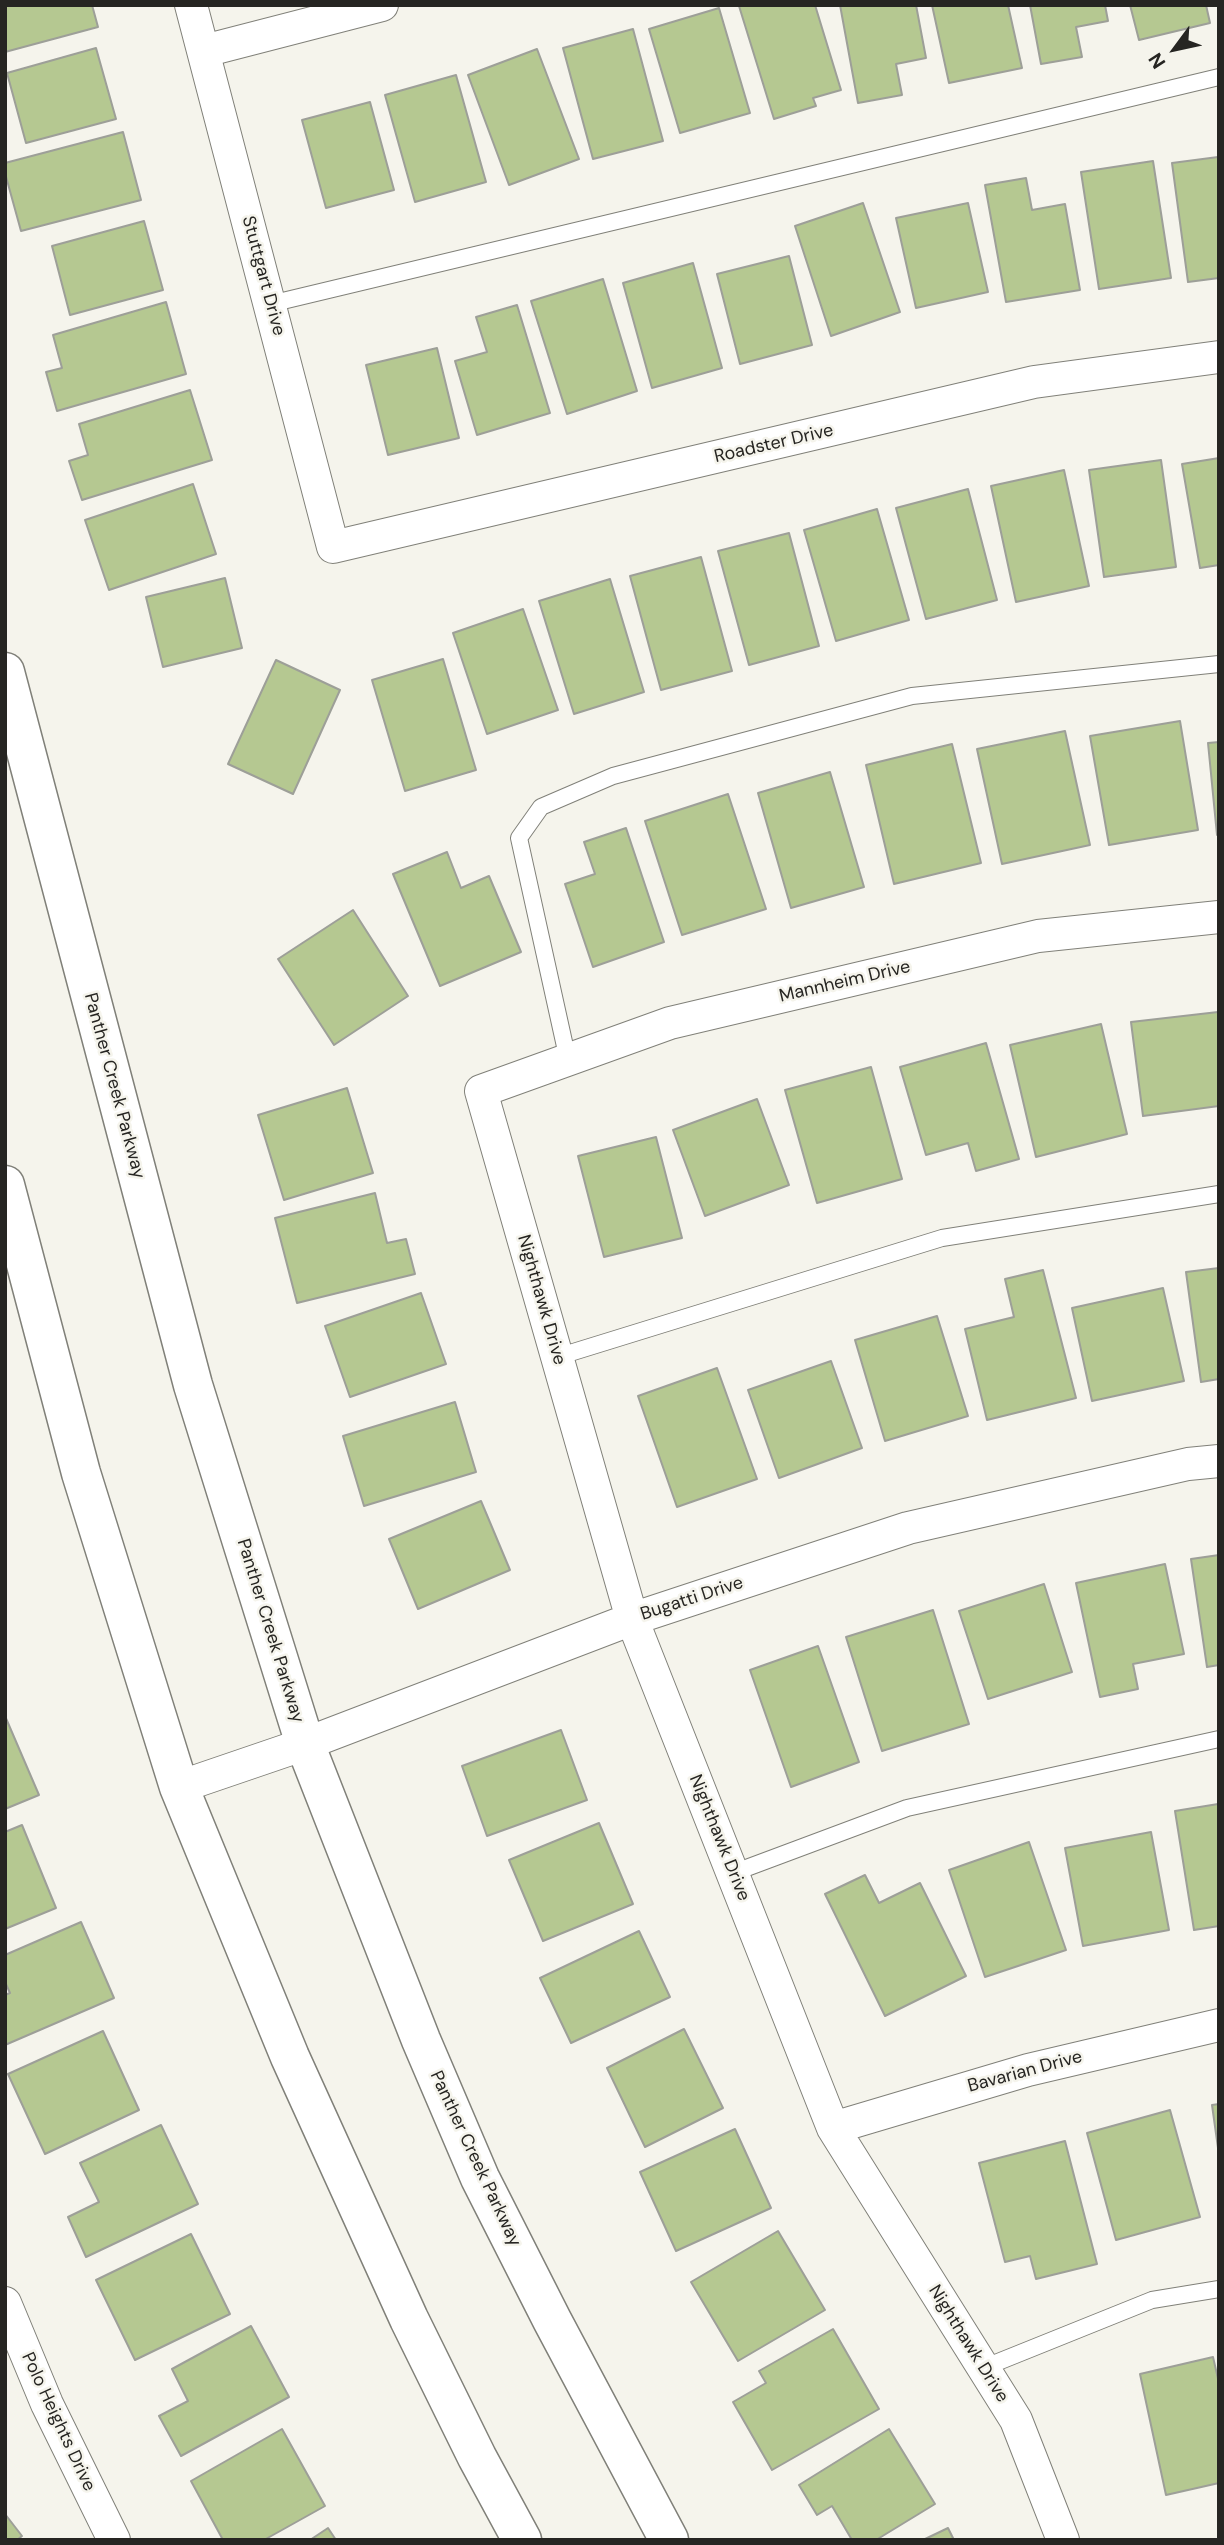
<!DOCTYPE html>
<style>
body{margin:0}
#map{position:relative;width:1224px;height:2545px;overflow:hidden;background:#f5f4ec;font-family:"DM Sans",sans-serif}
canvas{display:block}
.frame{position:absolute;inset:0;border:7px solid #262522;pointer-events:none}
.north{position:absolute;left:1140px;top:14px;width:70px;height:70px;-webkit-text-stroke:5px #f5f4ec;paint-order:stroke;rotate:237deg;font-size:19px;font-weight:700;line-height:28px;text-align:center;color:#262522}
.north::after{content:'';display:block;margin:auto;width:24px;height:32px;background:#262522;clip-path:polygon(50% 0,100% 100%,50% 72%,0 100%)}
</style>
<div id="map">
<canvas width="1224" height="2545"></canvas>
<div class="frame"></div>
<div class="north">N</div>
</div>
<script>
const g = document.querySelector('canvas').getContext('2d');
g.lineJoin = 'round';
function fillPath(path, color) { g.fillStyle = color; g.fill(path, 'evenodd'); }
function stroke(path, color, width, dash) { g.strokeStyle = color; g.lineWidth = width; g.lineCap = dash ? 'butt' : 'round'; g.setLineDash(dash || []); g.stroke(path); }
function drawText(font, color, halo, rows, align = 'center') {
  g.font = font + ' "DM Sans",sans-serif'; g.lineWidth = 5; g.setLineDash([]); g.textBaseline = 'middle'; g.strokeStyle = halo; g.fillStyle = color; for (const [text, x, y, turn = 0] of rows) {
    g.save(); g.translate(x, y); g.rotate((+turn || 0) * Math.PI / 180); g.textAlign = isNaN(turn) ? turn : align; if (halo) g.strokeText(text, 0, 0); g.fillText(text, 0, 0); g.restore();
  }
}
const building = new Path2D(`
 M 5,5 L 92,5 L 98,27 L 5,52 Z
 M 815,5 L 841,90 L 813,98 L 816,106 L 774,119 L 739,6 Z
 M 840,5 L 916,5 L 926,58 L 896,64 L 902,95 L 858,103 Z
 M 932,5 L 1008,5 L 1022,68 L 949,83 Z
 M 1030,5 L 1105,5 L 1108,21 L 1076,27 L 1082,57 L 1041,64 Z
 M 1130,5 L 1206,5 L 1210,23 L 1139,40 Z
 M 719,8 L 750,113 L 680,133 L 649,29 Z
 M 633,29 L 663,141 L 593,159 L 563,48 Z
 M 96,48 L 116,119 L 26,143 L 7,73 Z
 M 537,49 L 579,159 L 509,185 L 468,75 Z
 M 456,75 L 486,182 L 415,202 L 385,95 Z
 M 370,102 L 394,190 L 326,208 L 302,120 Z
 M 123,132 L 141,200 L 21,231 L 5,173 L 5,163 Z
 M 1218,157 L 1219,278 L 1188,282 L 1172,163 Z
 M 1153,161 L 1171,278 L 1099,289 L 1081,172 Z
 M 1026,178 L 1032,210 L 1065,204 L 1080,290 L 1006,302 L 985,185 Z
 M 863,203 L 900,312 L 831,336 L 795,226 Z
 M 968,203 L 988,292 L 916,308 L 896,218 Z
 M 144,221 L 163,290 L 70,315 L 52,246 Z
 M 789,256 L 812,345 L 740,364 L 717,274 Z
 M 693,263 L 722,368 L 652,388 L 623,283 Z
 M 603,279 L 637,391 L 567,414 L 531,301 Z
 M 166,302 L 186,374 L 57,411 L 46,372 L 62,368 L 53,335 Z
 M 517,305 L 550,413 L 477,435 L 455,361 L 487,352 L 476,317 Z
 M 437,348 L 459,438 L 388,455 L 366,365 Z
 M 190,390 L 212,460 L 82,500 L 69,461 L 88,455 L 79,424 Z
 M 1219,458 L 1219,565 L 1200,568 L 1182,464 Z
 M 1161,460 L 1176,567 L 1104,577 L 1089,470 Z
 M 1064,470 L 1089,586 L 1016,602 L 991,486 Z
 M 193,484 L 216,554 L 109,590 L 85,520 Z
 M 968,489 L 997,600 L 926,619 L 896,508 Z
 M 877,509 L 909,620 L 836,641 L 804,530 Z
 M 789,533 L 819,646 L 749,665 L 718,551 Z
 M 701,557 L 732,671 L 661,690 L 630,576 Z
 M 225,578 L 242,648 L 163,667 L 146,597 Z
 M 610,579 L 644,692 L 574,714 L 539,601 Z
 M 523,609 L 558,710 L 487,734 L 453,633 Z
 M 443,659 L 476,770 L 405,791 L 372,680 Z
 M 276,660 L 340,690 L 293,794 L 228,764 Z
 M 1180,721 L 1198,830 L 1109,845 L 1090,736 Z
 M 1065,731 L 1090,845 L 1002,864 L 977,749 Z
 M 1219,742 L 1219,835 L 1217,835 L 1208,743 Z
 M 952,744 L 981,863 L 894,884 L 866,765 Z
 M 830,772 L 864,887 L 791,908 L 758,793 Z
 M 728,794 L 766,909 L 682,935 L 645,821 Z
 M 626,828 L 664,942 L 593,967 L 565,884 L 595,874 L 584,842 Z
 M 447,852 L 461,888 L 489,876 L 521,952 L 440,986 L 393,874 Z
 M 353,910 L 408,996 L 334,1045 L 278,959 Z
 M 1218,1012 L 1219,1106 L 1143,1116 L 1131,1022 Z
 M 1101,1024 L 1127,1134 L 1036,1157 L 1010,1045 Z
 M 986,1043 L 1019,1159 L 976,1171 L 968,1143 L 926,1155 L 900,1067 Z
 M 871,1067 L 902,1179 L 817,1203 L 785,1090 Z
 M 347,1088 L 373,1173 L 284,1200 L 258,1115 Z
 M 757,1099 L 789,1185 L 705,1216 L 673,1130 Z
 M 656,1137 L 682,1238 L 604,1257 L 578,1156 Z
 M 375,1193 L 387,1243 L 406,1239 L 415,1274 L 297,1303 L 275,1218 Z
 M 1219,1268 L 1219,1379 L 1201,1382 L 1186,1272 Z
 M 1043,1270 L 1076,1398 L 987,1420 L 965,1329 L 1014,1317 L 1005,1279 Z
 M 1163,1288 L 1184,1381 L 1092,1401 L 1072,1308 Z
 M 421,1293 L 446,1364 L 350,1397 L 325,1326 Z
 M 937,1316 L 968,1416 L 885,1441 L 855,1340 Z
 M 831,1361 L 862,1448 L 779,1478 L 748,1390 Z
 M 717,1368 L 757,1479 L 677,1507 L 638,1396 Z
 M 455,1402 L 476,1472 L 364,1506 L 343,1436 Z
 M 481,1501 L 510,1570 L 418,1609 L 389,1539 Z
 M 1219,1555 L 1219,1665 L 1207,1667 L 1191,1559 Z
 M 1165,1564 L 1184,1654 L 1133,1664 L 1138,1689 L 1100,1697 L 1076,1583 Z
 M 1044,1584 L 1072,1672 L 988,1699 L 959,1611 Z
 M 933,1610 L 969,1724 L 882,1751 L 846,1637 Z
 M 818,1646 L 859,1762 L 791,1787 L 750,1670 Z
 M 5,1716 L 39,1795 L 5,1809 Z
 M 561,1730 L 587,1800 L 487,1836 L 462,1766 Z
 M 1218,1804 L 1219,1926 L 1194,1930 L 1175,1811 Z
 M 599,1823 L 633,1904 L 543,1941 L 509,1860 Z
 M 22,1825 L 56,1908 L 5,1929 L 5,1832 Z
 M 1151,1832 L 1169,1930 L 1083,1946 L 1065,1848 Z
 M 1029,1842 L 1066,1950 L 985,1977 L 949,1870 Z
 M 865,1875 L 879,1903 L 920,1883 L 966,1976 L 885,2016 L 825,1894 Z
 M 81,1922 L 114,1998 L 5,2045 L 5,1995 L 10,1993 L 5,1982 L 5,1955 Z
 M 639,1931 L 670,1997 L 571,2043 L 540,1978 Z
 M 684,2029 L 723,2108 L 645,2147 L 607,2068 Z
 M 103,2031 L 139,2110 L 45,2154 L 8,2074 Z
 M 1219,2104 L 1219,2155 L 1212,2105 Z
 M 1170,2110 L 1200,2217 L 1116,2240 L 1087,2133 Z
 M 161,2125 L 198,2204 L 86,2257 L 68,2217 L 99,2202 L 80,2163 Z
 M 735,2129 L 771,2208 L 676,2251 L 640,2172 Z
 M 1065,2141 L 1097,2264 L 1036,2279 L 1030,2256 L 1005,2262 L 979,2163 Z
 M 778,2231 L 825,2310 L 738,2361 L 691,2282 Z
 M 191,2234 L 230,2314 L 135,2360 L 96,2280 Z
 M 251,2326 L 289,2397 L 181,2456 L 159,2416 L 188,2401 L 172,2369 Z
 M 833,2329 L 879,2409 L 772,2470 L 733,2402 L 766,2383 L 759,2371 Z
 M 1213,2357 L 1219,2383 L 1219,2483 L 1166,2495 L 1140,2374 Z
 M 282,2429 L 325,2506 L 264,2540 L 223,2540 L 191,2481 Z
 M 889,2429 L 935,2504 L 876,2540 L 852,2540 L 832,2506 L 817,2515 L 799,2485 Z
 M 5,2514 L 22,2536 L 17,2540 L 5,2540 Z
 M 328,2528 L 336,2540 L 310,2540 Z
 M 948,2528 L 954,2540 L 923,2540 Z`);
const service = new Path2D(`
 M 270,304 L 1219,77
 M 568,1060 L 519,838 L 541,807 L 613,776 L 912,696 L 1219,664
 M 557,1357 L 942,1238 L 1219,1194
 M 733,1873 L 907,1808 L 1219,1739
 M 983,2368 L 1152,2300 L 1219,2289`);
const minor = new Path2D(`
 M 191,5 L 333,547 L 1034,382 L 1219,357
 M 204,51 L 382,5
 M 179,1787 L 305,1744 L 632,1619 L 908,1528 L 1188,1464 L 1219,1461
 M 833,2128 L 1028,2070 L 1219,2025
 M 5,2303 L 47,2404 L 114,2540
 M 1063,2540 L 1016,2420 L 833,2128 L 632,1619 L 481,1091 L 670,1023 L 1038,936 L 1219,917`);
const secondary = new Path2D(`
 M 5,672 L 193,1385 L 305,1744 L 421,2040 L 480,2178 L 552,2320 L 669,2540
 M 5,1185 L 81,1473 L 179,1787 L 290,2057 L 409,2319 L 477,2457 L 522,2540`);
const streetNames = [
 ["Stuttgart Drive",263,276,75],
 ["Roadster Drive",774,444,-13],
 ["Mannheim Drive",845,982,-13],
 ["Panther Creek Parkway",114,1086,75],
 ["Nighthawk Drive",541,1300,74],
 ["Bugatti Drive",692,1599,-18],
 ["Panther Creek Parkway",270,1631,73],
 ["Nighthawk Drive",719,1838,68],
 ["Bavarian Drive",1025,2072,-15],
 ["Panther Creek Parkway",475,2159,65],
 ["Nighthawk Drive",968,2344,58],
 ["Polo Heights Drive",58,2422,65]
];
fillPath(building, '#b5c891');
stroke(building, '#9d9f98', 2);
stroke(service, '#808079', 18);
stroke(minor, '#808079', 34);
stroke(secondary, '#808079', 41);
stroke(service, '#fff', 16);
stroke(minor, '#fff', 32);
stroke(secondary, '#fff', 38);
drawText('18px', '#262522', '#f5f4ec', streetNames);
</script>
